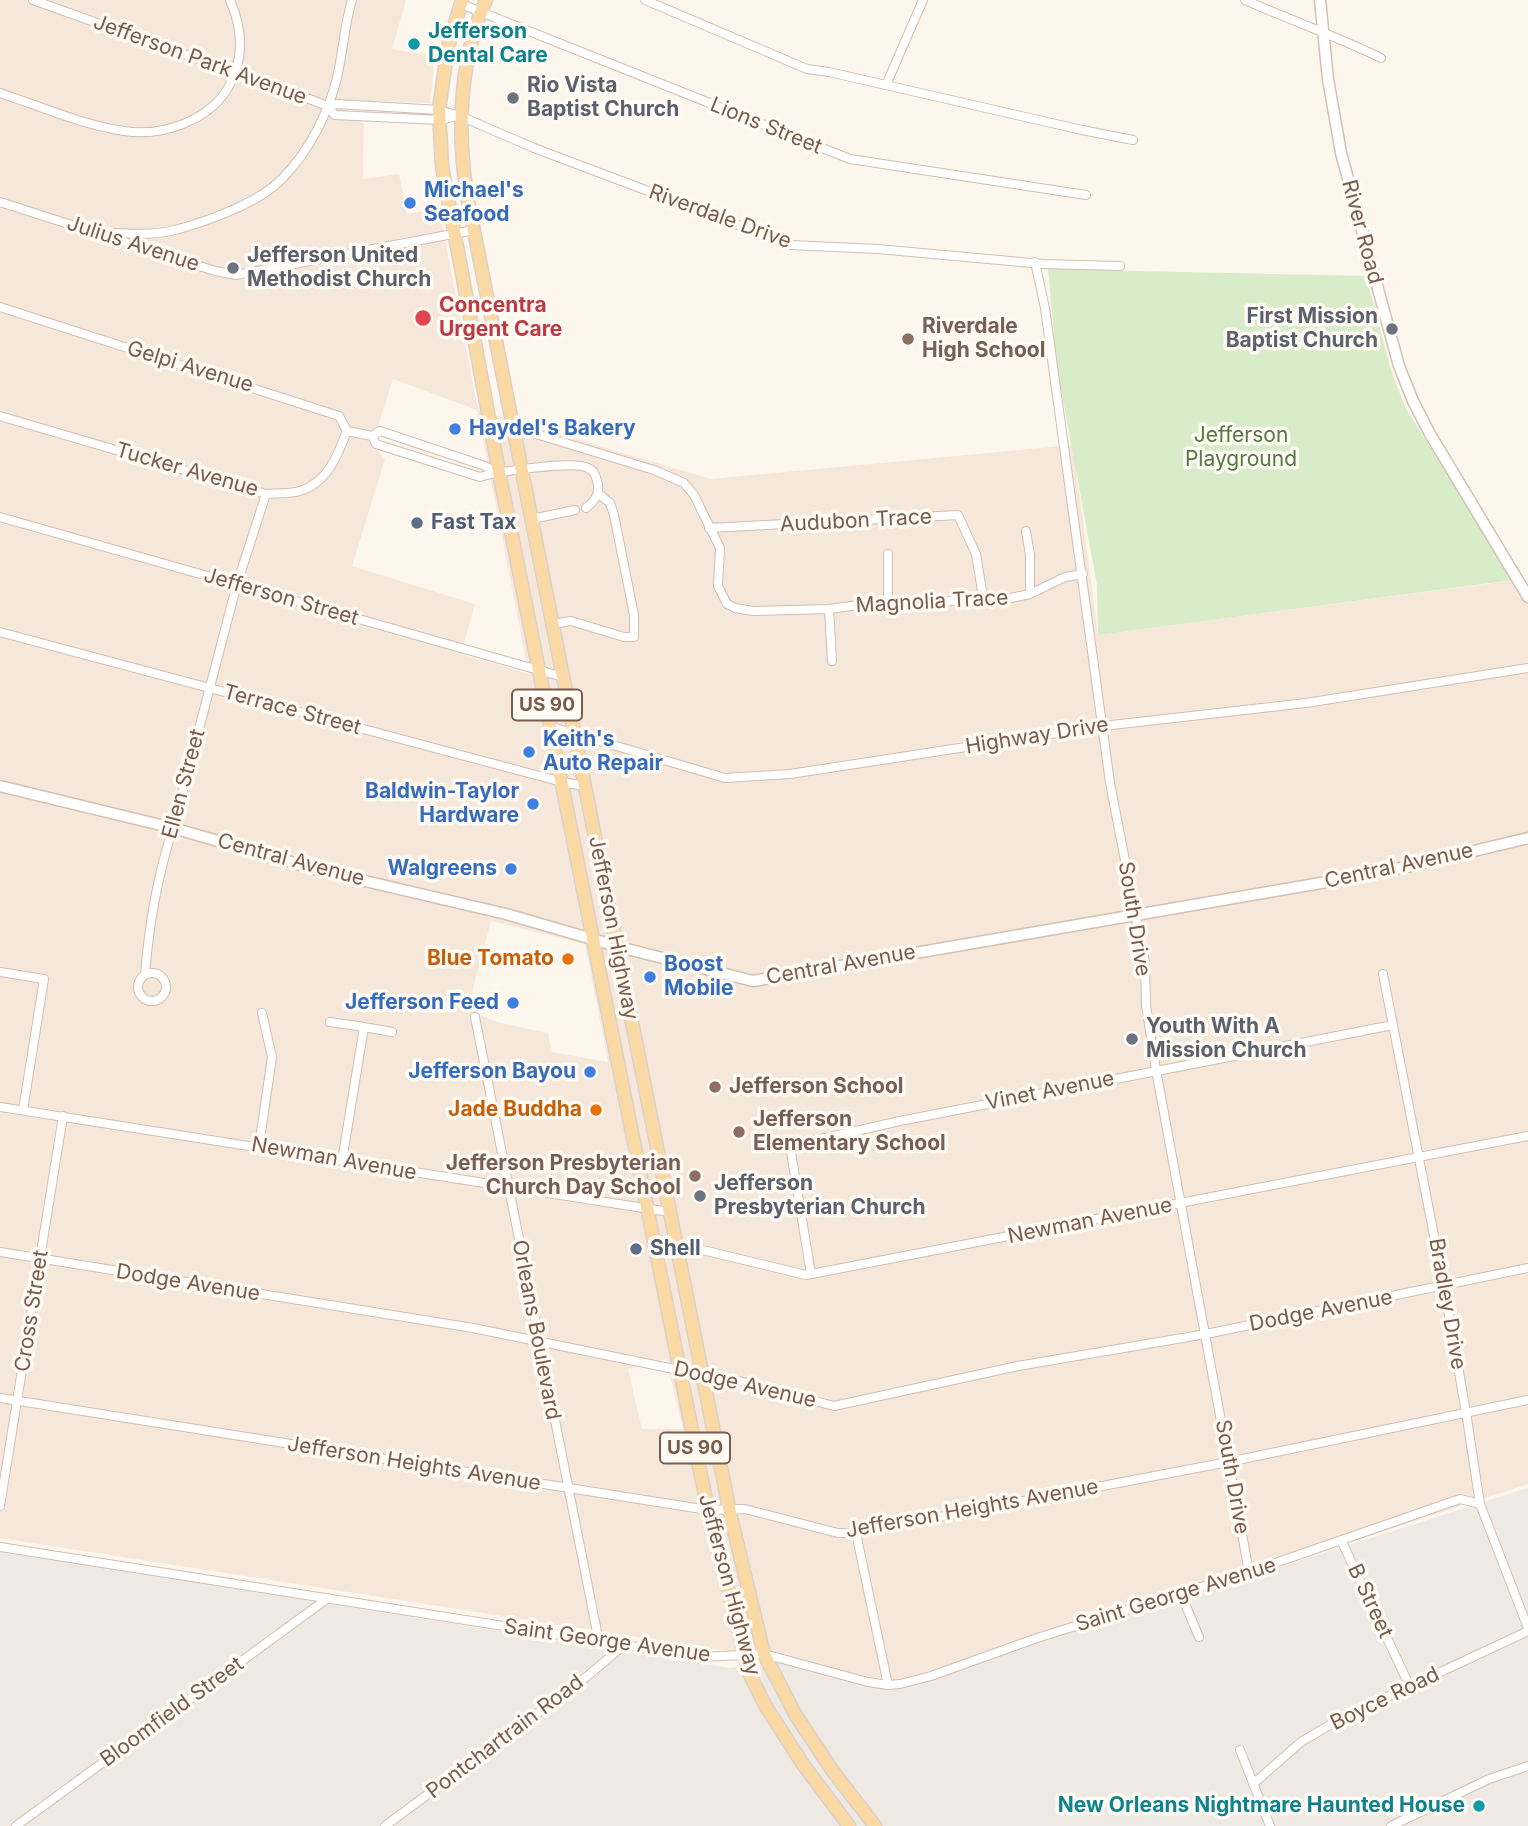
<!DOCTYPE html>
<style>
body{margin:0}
canvas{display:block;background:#fdf6ec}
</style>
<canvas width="1528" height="1826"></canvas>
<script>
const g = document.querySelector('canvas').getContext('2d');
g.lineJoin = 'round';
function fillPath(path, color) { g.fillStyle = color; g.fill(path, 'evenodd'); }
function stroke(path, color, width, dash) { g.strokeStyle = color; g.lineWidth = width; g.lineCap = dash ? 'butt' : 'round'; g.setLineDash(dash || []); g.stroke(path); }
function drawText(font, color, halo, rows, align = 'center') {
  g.font = font + ' Inter,sans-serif'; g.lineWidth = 7; g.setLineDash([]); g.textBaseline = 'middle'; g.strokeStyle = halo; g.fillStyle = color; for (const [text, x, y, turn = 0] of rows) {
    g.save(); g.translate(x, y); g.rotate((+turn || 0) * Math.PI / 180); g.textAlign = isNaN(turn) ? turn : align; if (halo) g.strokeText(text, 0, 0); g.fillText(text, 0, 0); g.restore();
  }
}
const residential = new Path2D(`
 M 0,0 L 406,0 L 392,49 L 435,57 L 430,103 L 335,100 L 364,123 L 363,179 L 399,174 L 407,214 L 439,208 L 478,410 L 711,479 L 1073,445 L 1098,635 L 1524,579 L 1528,587 L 1528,1484 L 931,1680 L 899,1688 L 872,1686 L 728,1651 L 0,1538 ZM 393,379 L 477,410 L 529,674 L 461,654 L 475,604 L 352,566 L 385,459 L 372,445 ZM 491,921 L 585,944 L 608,1062 L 552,1052 L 548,1033 L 501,1023 L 467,1011 ZM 666,1359 L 683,1429 L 642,1429 L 628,1369 Z`);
const industrial = new Path2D(`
 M 1528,1488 L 1528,1826 L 0,1826 L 0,1551 L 730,1668 L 776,1661 L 872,1686 L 899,1688 Z`);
const green = new Path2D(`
 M 1048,269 L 1366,276 L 1391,370 L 1405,407 L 1513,580 L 1098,635 L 1097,585 L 1057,367 Z`);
const street = new Path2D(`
 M 33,0 L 312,100 L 327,106 L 335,115 L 440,120 L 457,116
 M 645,0 L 807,69 L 829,72 L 1082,130 L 1133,140
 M 1245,0 C 1290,20 1336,36 1381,58
 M 461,4 L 850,159 L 1086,195
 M 886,85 L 923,0
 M 0,93 C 40,106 82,125 124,131 C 162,137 208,121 228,88 C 245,59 243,30 230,0
 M 327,106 L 337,104 L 439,110 L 460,116 L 534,148 L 791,245 L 878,249 L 1043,264 L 1120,266
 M 0,202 L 215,271 L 236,275 L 474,230
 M 112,233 C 133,234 155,235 175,230 C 205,222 249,206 273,187 C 302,163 323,124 334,89 C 343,60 343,29 352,0
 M 1035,262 L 1045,308 L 1110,783 L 1145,963 L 1146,1005 L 1156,1070 L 1249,1572
 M 0,307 L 339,416 L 347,431 L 372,436
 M 0,416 L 266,494 C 276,493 290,494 300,491 C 327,483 338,455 347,431
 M 513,427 L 654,470 L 684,483 L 694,495 L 720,548 L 718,586 L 727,604 L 735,608 L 753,611 L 829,609
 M 495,472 L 485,466 L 380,431 L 372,436 L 376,444 L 480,477 C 496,472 574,460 588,468 C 593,470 596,476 597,481 C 601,493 595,501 586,508
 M 0,517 L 563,677
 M 532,519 L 575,510
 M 709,528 L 958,515 L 976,554 L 983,597
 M 1026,531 L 1030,555 L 1030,594
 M 888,554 L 888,601
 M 553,624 L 571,621 L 624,637 L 634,637 L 634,615 L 614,515 L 610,503 L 598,493
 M 0,632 L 562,782 L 585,786
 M 832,661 L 829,609 L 888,601 L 928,604 L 983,597 L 1006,599 L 1030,594 L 1065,577 L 1083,574
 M 552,727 L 725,778 L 790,774 L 1103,726 L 1306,703 L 1528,668
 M 0,972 L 44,979 L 23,1110
 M138 987a14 14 0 1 1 28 0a14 14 0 1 1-28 0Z
 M 1383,974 L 1444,1287 L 1466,1412 L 1480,1504 L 1528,1628
 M 145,975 C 149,924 157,877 173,828 L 237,584 L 266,494
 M 475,1017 L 599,1642
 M 330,1022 L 364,1027 L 342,1161
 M 364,1027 L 392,1032
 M 0,1107 L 669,1212
 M 259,1146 L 272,1057 L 262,1013
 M 653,1238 L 806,1275 L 1528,1136
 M 0,1252 L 473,1328 L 679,1370 L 701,1371 L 834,1406 L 1018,1366 L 1206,1334 L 1528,1268
 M 811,1274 L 790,1146 L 900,1121 L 1393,1025
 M 0,1398 L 708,1510 L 745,1509 L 838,1533 L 856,1533 L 1228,1462 L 1528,1400
 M 0,1506 L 63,1116
 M 856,1533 L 888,1685
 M 1342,1542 L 1410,1687
 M 0,1547 L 701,1657 L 764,1654 L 868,1682 L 888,1685 L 900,1684 L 931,1676 L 1037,1638 L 1249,1572 L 1460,1499 L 1480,1504
 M 1180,1592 L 1199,1637
 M 1240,1750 L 1270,1826
 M 1253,1784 L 1301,1742 L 1338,1720 L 1528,1631
 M 16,1826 L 328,1598
 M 385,1826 L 585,1678 L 623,1646
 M 1391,1826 L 1489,1779 L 1528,1766`);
const secondary = new Path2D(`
 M 1320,0 L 1328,79 L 1341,153 L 1399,366 L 1413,401 L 1430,434 L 1528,597
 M 0,786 L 173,828 L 318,870 L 506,914 L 627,949 L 753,981 L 1344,879 L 1411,866 L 1528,838`);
const primary = new Path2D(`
 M 462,0 L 448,47 L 443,81 L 439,110 L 442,166 L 499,472 L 708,1510 L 750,1675 L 765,1705 L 802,1763 L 849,1826
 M 486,0 C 459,61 457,130 467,196 L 731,1518 L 764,1654 L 795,1714 L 832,1770 L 875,1826`);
const markers = [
 [414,44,7,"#0f9aa8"],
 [513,98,7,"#6b7280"],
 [410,203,7,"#3f7fe0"],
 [233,268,7,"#6b7280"],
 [423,318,9,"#e0444e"],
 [1392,329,7,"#6b7280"],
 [908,339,7,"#8d6e63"],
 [455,429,7,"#3f7fe0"],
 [417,523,7,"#5c6f8a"],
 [529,752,7,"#3f7fe0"],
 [533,804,7,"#3f7fe0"],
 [511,869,7,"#3f7fe0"],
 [568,959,7,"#e8710a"],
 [650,977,7,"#3f7fe0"],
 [513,1003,7,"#3f7fe0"],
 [1132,1039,7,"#6b7280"],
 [590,1072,7,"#3f7fe0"],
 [715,1087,7,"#8d6e63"],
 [596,1110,7,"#e8710a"],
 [739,1132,7,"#8d6e63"],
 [695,1176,7,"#8d6e63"],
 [700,1196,7,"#6b7280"],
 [636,1249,7,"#5c6f8a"],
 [1479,1806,7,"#0f9aa8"]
];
const shields = [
 [547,705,70],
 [695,1448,70]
];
const shieldNames = [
 ["US 90",547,705],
 ["US 90",695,1448]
];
const cultureNames = [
 ["Jefferson",428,32],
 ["Dental Care",428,56],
 ["New Orleans Nightmare Haunted House",1465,1806,"right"]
];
const streetNames = [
 ["Jefferson Park Avenue",200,60,20],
 ["Lions Street",766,126,22],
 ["Riverdale Drive",720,217,20],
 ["River Road",1362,232,75],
 ["Julius Avenue",133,244,18],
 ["Gelpi Avenue",190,367,17],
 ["Tucker Avenue",187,470,16],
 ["Audubon Trace",856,521,-3],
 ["Jefferson Street",281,597,16],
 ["Magnolia Trace",932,602,-3],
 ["Terrace Street",292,710,15],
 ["Highway Drive",1037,736,-9],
 ["Ellen Street",184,784,-75],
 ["Central Avenue",291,860,15],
 ["Central Avenue",1399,866,-12],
 ["South Drive",1134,919,81],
 ["Jefferson Highway",613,928,79],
 ["Central Avenue",841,965,-10],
 ["Vinet Avenue",1050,1091,-11],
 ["Newman Avenue",334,1159,10],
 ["Newman Avenue",1090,1221,-11],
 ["Dodge Avenue",188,1283,9],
 ["Bradley Drive",1447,1304,80],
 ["Cross Street",32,1311,-81],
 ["Dodge Avenue",1321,1311,-11],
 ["Orleans Boulevard",536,1330,79],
 ["Dodge Avenue",745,1385,13],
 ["Jefferson Heights Avenue",414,1464,9],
 ["South Drive",1232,1477,80],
 ["Jefferson Heights Avenue",972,1509,-10],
 ["Jefferson Highway",729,1585,75],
 ["Saint George Avenue",1176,1595,-17],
 ["B Street",1370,1601,65],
 ["Saint George Avenue",607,1641,8],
 ["Boyce Road",1385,1699,-26],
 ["Bloomfield Street",172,1712,-36],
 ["Pontchartrain Road",505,1737,-37]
];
const worshipNames = [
 ["Rio Vista",527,86],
 ["Baptist Church",527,110],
 ["Jefferson United",247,256],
 ["Methodist Church",247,280],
 ["First Mission",1378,317,"right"],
 ["Baptist Church",1378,341,"right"],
 ["Youth With A",1146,1027],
 ["Mission Church",1146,1051],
 ["Jefferson",714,1184],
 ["Presbyterian Church",714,1208]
];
const shopNames = [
 ["Michael's",424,191],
 ["Seafood",424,215],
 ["Haydel's Bakery",469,429],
 ["Keith's",543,740],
 ["Auto Repair",543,764],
 ["Baldwin-Taylor",519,792,"right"],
 ["Hardware",519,816,"right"],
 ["Walgreens",497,869,"right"],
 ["Boost",664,965],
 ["Mobile",664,989],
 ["Jefferson Feed",499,1003,"right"],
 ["Jefferson Bayou",576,1072,"right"]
];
const healthNames = [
 ["Concentra",439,306],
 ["Urgent Care",439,330]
];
const educationNames = [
 ["Riverdale",922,327],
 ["High School",922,351],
 ["Jefferson School",729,1087],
 ["Jefferson",753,1120],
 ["Elementary School",753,1144],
 ["Jefferson Presbyterian",681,1164,"right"],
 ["Church Day School",681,1188,"right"]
];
const parkNames = [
 ["Jefferson",1241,436],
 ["Playground",1241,460]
];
const serviceNames = [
 ["Fast Tax",431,523],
 ["Shell",650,1249]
];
const foodNames = [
 ["Blue Tomato",554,959],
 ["Jade Buddha",582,1110]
];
fillPath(residential, '#f5e8da');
fillPath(industrial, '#efe9e4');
fillPath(green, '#d8ecc9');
stroke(street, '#d1beb0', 10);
stroke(secondary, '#d6c0b0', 13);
stroke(primary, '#dad1cd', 15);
stroke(street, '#fff', 8);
stroke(secondary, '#fff', 10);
stroke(primary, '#fbd9a5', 12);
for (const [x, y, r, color] of markers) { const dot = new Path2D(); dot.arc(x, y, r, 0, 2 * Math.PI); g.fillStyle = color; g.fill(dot); stroke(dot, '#fffaf3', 2.5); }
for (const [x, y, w] of shields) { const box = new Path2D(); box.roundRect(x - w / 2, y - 15.5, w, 31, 5); g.fillStyle = '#fffaf3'; g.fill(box); stroke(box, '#7a5c4d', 2); }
drawText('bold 19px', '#7a5c4d', null, shieldNames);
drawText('bold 21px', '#0d838f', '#fffaf3', cultureNames, 'left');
drawText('21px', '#7a5c4d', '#fffaf3', streetNames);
drawText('bold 21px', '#5b616d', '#fffaf3', worshipNames, 'left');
drawText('bold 21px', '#366cbe', '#fffaf3', shopNames, 'left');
drawText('bold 21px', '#be3a42', '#fffaf3', healthNames, 'left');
drawText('bold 21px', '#785e54', '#fffaf3', educationNames, 'left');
drawText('21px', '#537a41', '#fffaf3', parkNames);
drawText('bold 21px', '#4e5e75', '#fffaf3', serviceNames, 'left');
drawText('bold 21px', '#c56008', '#fffaf3', foodNames, 'right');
</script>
